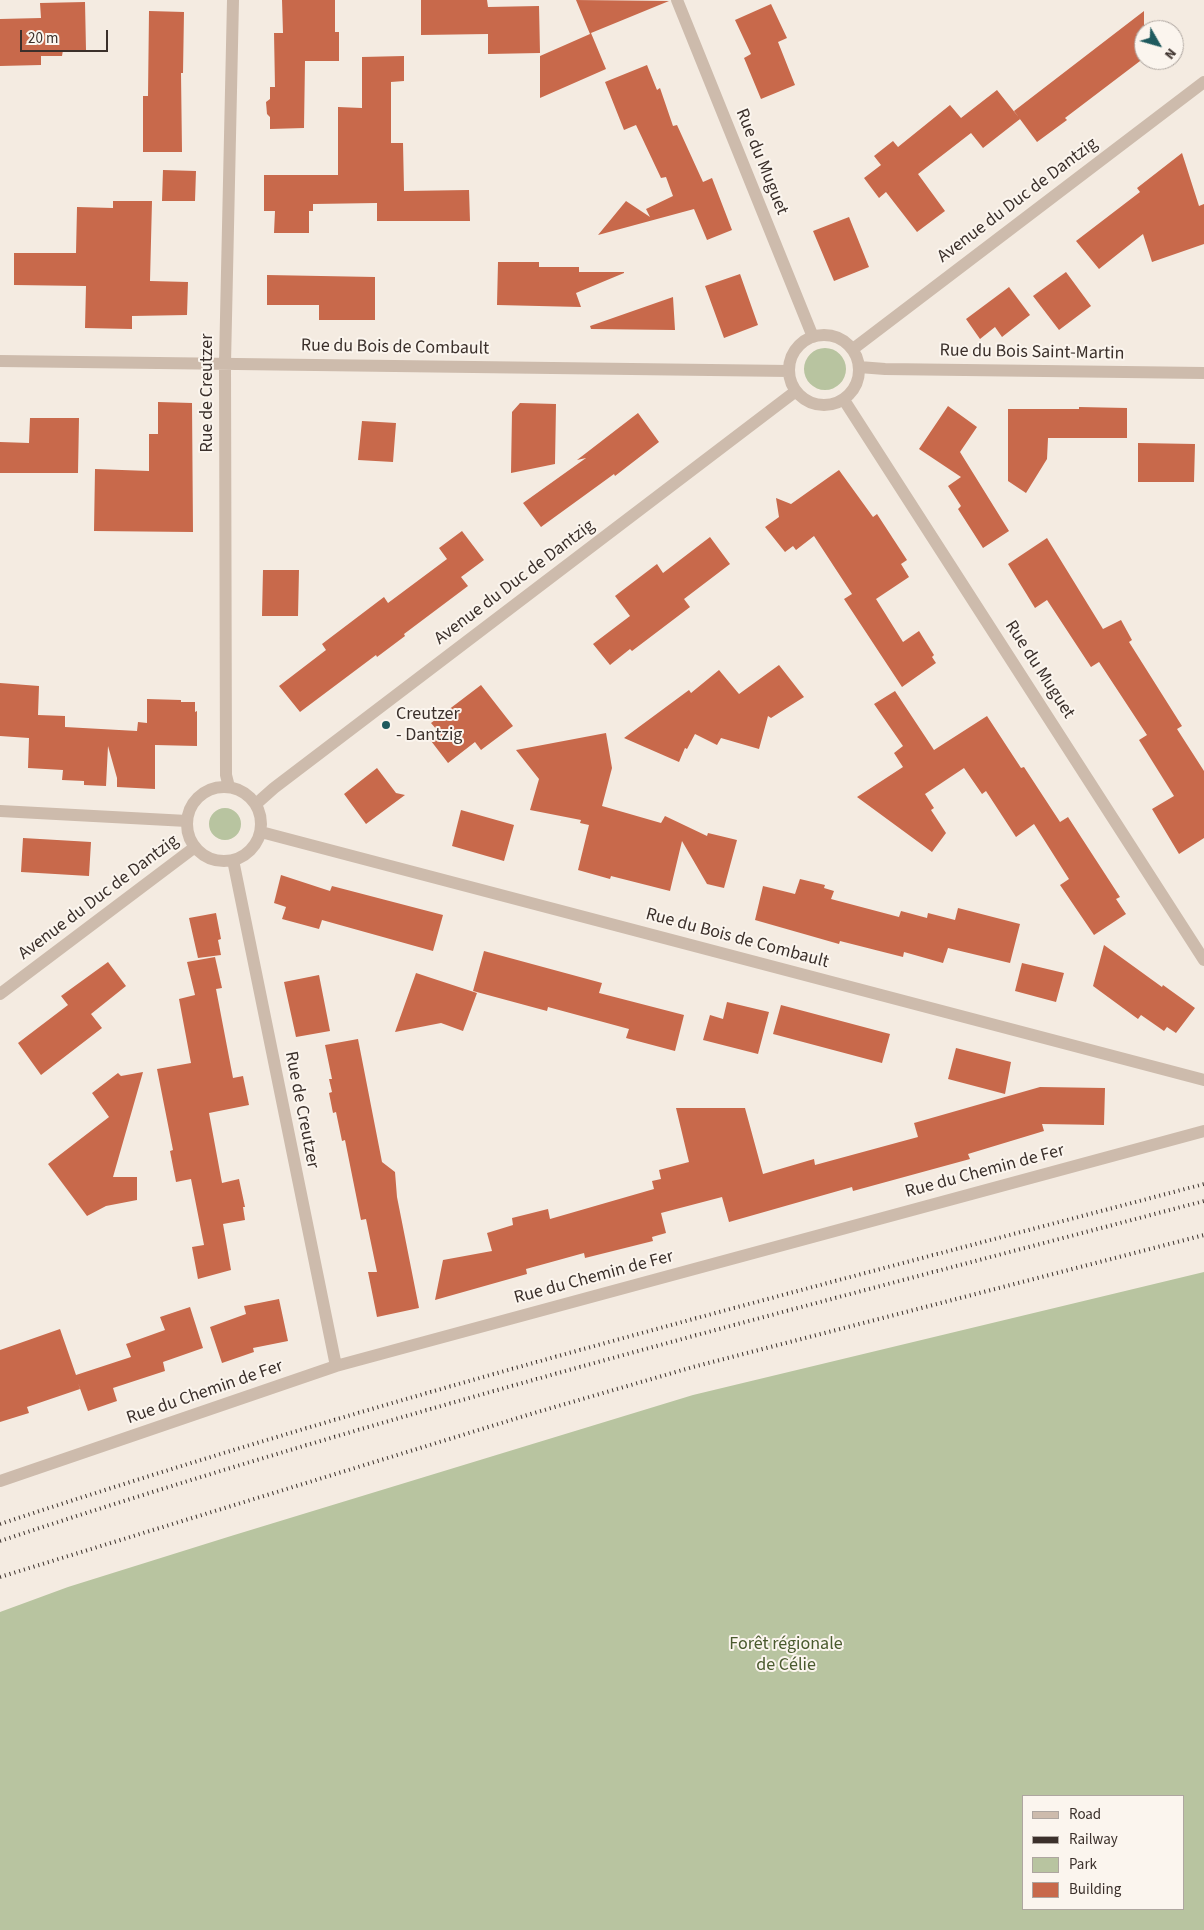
<!DOCTYPE html>
<meta charset="utf-8">
<style>
body{margin:0}
#map{position:relative;width:1204px;height:1930px;overflow:hidden;background:#f4ebe1;font-family:"Source Sans 3",sans-serif}
canvas{display:block}
.legend{position:absolute;left:1022px;top:1795px;width:162px;height:115px;box-sizing:border-box;background:#fbf5ee;border:1px solid #aea6a0;margin:0;padding:6px 9px;list-style:none;font-size:15px;color:#3b302b}
.legend li{display:flex;align-items:center;gap:10px;height:25px}
.legend b{width:25px;border:1px solid #aea6a0}
.north{position:absolute;left:1134px;top:20px;width:50px;height:50px;box-sizing:border-box;background:#fbf5ee;border:1px solid #aea6a0;border-radius:50%;rotate:128deg;font-size:14px;font-weight:700;line-height:20px;text-align:center;color:#3b302b}
.north::after{content:'';display:block;margin:auto;width:18px;height:22px;background:#1f5a5e;clip-path:polygon(50% 0,100% 100%,50% 72%,0 100%)}
.scale{position:absolute;left:20px;top:30px;width:88px;height:22px;box-sizing:border-box;border:2px solid #3b302b;border-top:0;padding-left:6px;font-size:15px;line-height:18px;white-space:nowrap;color:#3b302b;-webkit-text-stroke:4px #fbf5ee;paint-order:stroke}
</style>
<div id="map">
<canvas width="1204" height="1930"></canvas>
<ul class="legend">
<li><b style="height:6px;background:#cdbbac"></b>Road</li>
<li><b style="height:6px;background:#3b302b"></b>Railway</li>
<li><b style="height:14px;background:#b8c4a0"></b>Park</li>
<li><b style="height:14px;background:#c8694b"></b>Building</li>
</ul>
<div class="north">N</div>
<div class="scale">20 m</div>
</div>
<script>
const g = document.querySelector('canvas').getContext('2d');
g.lineJoin = 'round';
function fillPath(path, color) { g.fillStyle = color; g.fill(path, 'evenodd'); }
function stroke(path, color, width, dash) { g.strokeStyle = color; g.lineWidth = width; g.lineCap = dash ? 'butt' : 'round'; g.setLineDash(dash || []); g.stroke(path); }
function drawText(font, color, halo, rows, align = 'center') {
  g.font = font + ' "Source Sans 3",sans-serif'; g.lineWidth = 4; g.setLineDash([]); g.textBaseline = 'middle'; g.strokeStyle = halo; g.fillStyle = color; for (const [text, x, y, turn = 0] of rows) {
    g.save(); g.translate(x, y); g.rotate((+turn || 0) * Math.PI / 180); g.textAlign = isNaN(turn) ? turn : align; if (halo) g.strokeText(text, 0, 0); g.fillText(text, 0, 0); g.restore();
  }
}
const green = new Path2D(`
 M804 369a21 21 0 1 1 42 0a21 21 0 1 1-42 0Z
 M209 824a16 16 0 1 1 32 0a16 16 0 1 1-32 0Z
 M 1204,1272 L 1204,1930 L 0,1930 L 0,1612 L 68,1587 L 231,1536 L 693,1395 ZM 1183,1796 L 1183,1909 L 1023,1909 L 1023,1796 Z`);
const building = new Path2D(`
 M 282,0 L 335,0 L 335,32 L 339,32 L 339,61 L 305,61 L 304,128 L 270,129 L 270,117 L 267,114 L 266,102 L 270,99 L 270,87 L 275,87 L 274,33 L 283,33 Z
 M 421,0 L 487,0 L 488,7 L 539,6 L 540,53 L 488,54 L 488,34 L 421,35 Z
 M 576,0 L 669,1 L 591,33 L 606,69 L 540,98 L 540,56 L 590,34 Z
 M 85,2 L 86,50 L 63,50 L 62,56 L 41,56 L 41,65 L 0,66 L 0,19 L 41,18 L 40,3 Z
 M 771,4 L 787,38 L 778,42 L 795,85 L 761,99 L 744,58 L 751,54 L 735,20 Z
 M 149,11 L 184,12 L 183,73 L 181,73 L 182,152 L 143,152 L 143,96 L 148,96 Z
 M 1144,11 L 1144,58 L 1065,118 L 1067,120 L 1037,142 L 1014,111 Z
 M 404,56 L 404,81 L 391,82 L 391,143 L 403,143 L 404,191 L 469,190 L 470,221 L 377,221 L 377,203 L 313,204 L 313,211 L 309,211 L 309,233 L 274,233 L 275,211 L 264,211 L 264,175 L 338,175 L 338,107 L 362,108 L 362,57 Z
 M 647,65 L 657,90 L 660,88 L 673,126 L 677,125 L 703,182 L 712,178 L 732,230 L 707,240 L 694,209 L 598,235 L 626,201 L 650,217 L 646,209 L 673,196 L 666,177 L 661,178 L 636,125 L 624,130 L 605,82 Z
 M 997,90 L 1020,119 L 983,148 L 971,133 L 918,174 L 945,211 L 917,232 L 886,192 L 879,198 L 864,178 L 881,165 L 874,156 L 893,141 L 898,147 L 950,105 L 961,118 Z
 M 1182,153 L 1199,206 L 1204,204 L 1204,244 L 1152,262 L 1143,234 L 1099,269 L 1076,241 L 1140,192 L 1137,188 Z
 M 163,170 L 196,171 L 195,201 L 162,201 Z
 M 113,201 L 152,201 L 150,281 L 188,282 L 187,315 L 132,316 L 132,329 L 85,328 L 86,286 L 14,285 L 14,253 L 76,253 L 77,207 L 113,208 Z
 M 849,217 L 869,267 L 834,281 L 813,231 Z
 M 498,262 L 539,262 L 539,267 L 579,267 L 579,272 L 624,272 L 624,273 L 576,293 L 581,307 L 497,305 Z
 M 1066,272 L 1091,306 L 1059,330 L 1033,296 Z
 M 740,274 L 758,325 L 724,338 L 705,286 Z
 M 267,275 L 375,277 L 375,320 L 319,320 L 319,305 L 267,305 Z
 M 1009,287 L 1030,315 L 1002,337 L 995,327 L 980,339 L 966,319 Z
 M 673,297 L 675,330 L 591,329 L 590,326 Z
 M 158,402 L 192,403 L 193,532 L 94,531 L 95,469 L 149,471 L 149,434 L 158,434 Z
 M 520,403 L 556,404 L 555,464 L 511,473 L 512,412 Z
 M 948,406 L 977,427 L 960,452 L 1009,531 L 983,548 L 958,509 L 961,506 L 948,486 L 961,477 L 919,449 Z
 M 1079,407 L 1127,408 L 1127,438 L 1048,438 L 1047,459 L 1026,493 L 1008,481 L 1008,409 L 1079,409 Z
 M 638,413 L 659,442 L 615,476 L 614,474 L 541,527 L 523,503 L 586,458 L 577,460 Z
 M 30,418 L 79,418 L 78,473 L 0,473 L 0,442 L 29,443 Z
 M 362,421 L 396,423 L 393,462 L 358,460 Z
 M 1138,443 L 1195,444 L 1194,482 L 1138,482 Z
 M 839,470 L 873,517 L 877,514 L 907,560 L 901,564 L 909,577 L 876,599 L 903,642 L 919,631 L 934,655 L 932,657 L 936,663 L 902,687 L 844,599 L 852,594 L 814,536 L 796,550 L 793,546 L 785,552 L 765,527 L 779,517 L 776,498 L 791,504 Z
 M 462,531 L 484,560 L 461,577 L 468,586 L 404,634 L 405,636 L 377,657 L 376,655 L 300,712 L 279,686 L 326,650 L 322,644 L 384,597 L 388,603 L 447,559 L 439,548 Z
 M 710,537 L 730,564 L 684,599 L 690,607 L 632,651 L 630,649 L 610,665 L 593,644 L 630,616 L 615,596 L 657,564 L 663,573 Z
 M 1047,538 L 1103,629 L 1121,620 L 1132,640 L 1129,642 L 1182,726 L 1177,729 L 1204,771 L 1204,838 L 1179,854 L 1152,809 L 1174,796 L 1139,740 L 1147,735 L 1099,662 L 1091,667 L 1047,600 L 1035,608 L 1008,564 Z
 M 263,570 L 299,570 L 298,616 L 262,616 Z
 M 779,665 L 804,697 L 771,718 L 768,716 L 759,749 L 721,738 L 717,745 L 695,734 L 687,749 L 685,748 L 679,762 L 624,738 L 689,690 L 691,693 L 719,670 L 739,694 Z
 M 0,683 L 39,686 L 38,715 L 65,716 L 65,727 L 137,731 L 138,722 L 147,723 L 147,699 L 181,700 L 181,702 L 195,702 L 195,712 L 197,711 L 197,746 L 155,745 L 155,789 L 117,787 L 117,778 L 108,746 L 106,786 L 84,785 L 84,781 L 62,780 L 63,770 L 28,768 L 29,738 L 0,736 Z
 M 481,685 L 513,726 L 481,750 L 475,742 L 448,763 L 428,737 L 437,730 L 431,723 Z
 M 895,691 L 934,750 L 987,716 L 1021,768 L 1024,767 L 1060,822 L 1068,817 L 1120,897 L 1116,899 L 1126,914 L 1094,935 L 1060,885 L 1069,879 L 1034,824 L 1016,837 L 986,791 L 982,794 L 964,768 L 925,794 L 934,808 L 931,810 L 946,833 L 932,852 L 857,797 L 903,767 L 894,753 L 903,746 L 874,704 Z
 M 606,733 L 612,768 L 602,806 L 661,823 L 665,816 L 707,836 L 708,833 L 737,840 L 724,888 L 707,884 L 682,841 L 670,891 L 611,876 L 610,879 L 578,870 L 589,825 L 580,823 L 581,820 L 530,810 L 539,779 L 516,750 Z
 M 377,768 L 396,793 L 405,795 L 366,824 L 344,794 Z
 M 461,810 L 514,825 L 504,861 L 452,846 Z
 M 23,838 L 91,842 L 89,876 L 21,872 Z
 M 281,875 L 330,891 L 332,886 L 443,915 L 433,951 L 322,920 L 319,929 L 282,919 L 286,907 L 274,903 Z
 M 800,879 L 825,885 L 824,888 L 834,891 L 831,899 L 899,917 L 901,911 L 927,918 L 928,913 L 955,920 L 958,908 L 1020,924 L 1010,963 L 948,948 L 943,963 L 904,952 L 903,957 L 840,941 L 839,944 L 755,920 L 763,886 L 795,894 Z
 M 216,913 L 221,939 L 218,940 L 221,955 L 198,958 L 189,918 Z
 M 1104,945 L 1162,987 L 1163,985 L 1195,1008 L 1176,1033 L 1167,1027 L 1164,1031 L 1141,1015 L 1138,1019 L 1093,986 Z
 M 484,951 L 602,983 L 599,993 L 684,1015 L 675,1051 L 626,1038 L 629,1029 L 548,1007 L 547,1011 L 473,991 Z
 M 215,957 L 222,988 L 216,989 L 233,1078 L 243,1076 L 249,1105 L 209,1113 L 222,1183 L 239,1179 L 245,1207 L 243,1207 L 245,1220 L 223,1224 L 231,1270 L 198,1279 L 192,1247 L 204,1245 L 191,1179 L 176,1182 L 170,1151 L 173,1150 L 157,1069 L 191,1063 L 179,999 L 195,995 L 187,962 Z
 M 108,962 L 126,986 L 91,1014 L 102,1028 L 41,1075 L 18,1043 L 68,1005 L 61,996 Z
 M 1022,963 L 1064,973 L 1056,1002 L 1015,991 Z
 M 416,973 L 477,993 L 463,1031 L 441,1023 L 395,1032 Z
 M 319,975 L 330,1031 L 296,1037 L 284,982 Z
 M 727,1002 L 769,1012 L 758,1054 L 703,1040 L 710,1015 L 723,1019 Z
 M 781,1005 L 890,1034 L 882,1063 L 773,1034 Z
 M 358,1039 L 382,1162 L 395,1172 L 397,1197 L 419,1308 L 377,1317 L 368,1272 L 377,1272 L 366,1219 L 361,1220 L 345,1140 L 342,1141 L 336,1112 L 333,1113 L 329,1093 L 332,1092 L 329,1079 L 332,1079 L 325,1045 Z
 M 956,1048 L 1011,1062 L 1005,1094 L 948,1079 Z
 M 143,1072 L 113,1177 L 137,1177 L 137,1200 L 106,1206 L 87,1216 L 48,1164 L 109,1117 L 92,1093 L 118,1073 L 121,1076 Z
 M 1040,1087 L 1105,1088 L 1104,1125 L 1042,1124 L 1044,1131 L 968,1154 L 970,1159 L 853,1191 L 852,1187 L 729,1222 L 722,1197 L 661,1213 L 666,1233 L 652,1237 L 653,1241 L 585,1258 L 584,1253 L 526,1269 L 527,1274 L 435,1300 L 443,1260 L 492,1251 L 487,1233 L 513,1225 L 512,1218 L 548,1209 L 550,1219 L 654,1189 L 652,1181 L 661,1179 L 659,1170 L 689,1162 L 676,1108 L 745,1108 L 763,1174 L 814,1159 L 815,1165 L 918,1137 L 914,1123 Z
 M 279,1299 L 288,1341 L 253,1348 L 254,1352 L 222,1363 L 210,1327 L 246,1314 L 244,1306 Z
 M 190,1307 L 203,1348 L 163,1362 L 165,1371 L 113,1388 L 117,1401 L 88,1411 L 78,1383 L 80,1389 L 27,1407 L 29,1413 L 0,1422 L 0,1350 L 60,1329 L 76,1375 L 131,1357 L 126,1344 L 165,1330 L 160,1317 Z`);
const minor = new Path2D(`
 M 677,0 L 813,337
 M789 370a35 35 0 1 1 70 0a35 35 0 1 1-70 0Z
 M 853,349 L 1204,82
 M 0,361 L 789,371
 M 859,367 L 885,369 L 1204,373
 M 844,400 L 1204,960
 M187 824a37 37 0 1 1 74 0a37 37 0 1 1-74 0Z
 M 229,787 L 226,775 L 225,363 L 233,0
 M 256,804 L 274,788 L 796,391
 M 0,811 L 187,821
 M 261,832 L 1204,1080
 M 233,860 L 336,1366
 M 0,994 L 195,847
 M 0,1481 L 336,1366 L 1204,1131`);
const rail = new Path2D(`
 M 0,1524 C 396,1393 801,1290 1204,1184
 M 0,1541 C 396,1410 801,1307 1204,1201
 M 0,1577 L 534,1413 L 693,1367 L 1204,1235`);
const markers = [
 [386,725,5,"#1f5a5e"]
];
const streetNames = [
 ["Rue du Muguet",761,162,68],
 ["Avenue du Duc de Dantzig",1018,201,-37],
 ["Rue du Bois de Combault",395,348,1],
 ["Rue du Bois Saint-Martin",1032,353,1],
 ["Rue de Creutzer",208,393,-90],
 ["Avenue du Duc de Dantzig",515,583,-37],
 ["Rue du Muguet",1039,670,57],
 ["Avenue du Duc de Dantzig",99,898,-37],
 ["Rue du Bois de Combault",737,939,15],
 ["Rue de Creutzer",301,1110,79],
 ["Rue du Chemin de Fer",985,1172,-15],
 ["Rue du Chemin de Fer",594,1278,-15],
 ["Rue du Chemin de Fer",205,1393,-19]
];
const poiNames = [
 ["Creutzer",396,715],
 ["- Dantzig",396,736]
];
const parkNames = [
 ["Forêt régionale",786,1645],
 ["de Célie",786,1666]
];
fillPath(green, '#b8c4a0');
fillPath(building, '#c8694b');
stroke(minor, '#cdbbac', 12);
stroke(rail, '#3b302b', 4, [1, 4]);
for (const [x, y, r, color] of markers) { const dot = new Path2D(); dot.arc(x, y, r, 0, 2 * Math.PI); g.fillStyle = color; g.fill(dot); stroke(dot, '#fbf5ee', 2); }
drawText('18px', '#3b302b', '#fbf5ee', streetNames);
drawText('18px', '#3b302b', '#fbf5ee', poiNames, 'left');
drawText('18px', '#4a5a2e', '#fbf5ee', parkNames);
</script>
